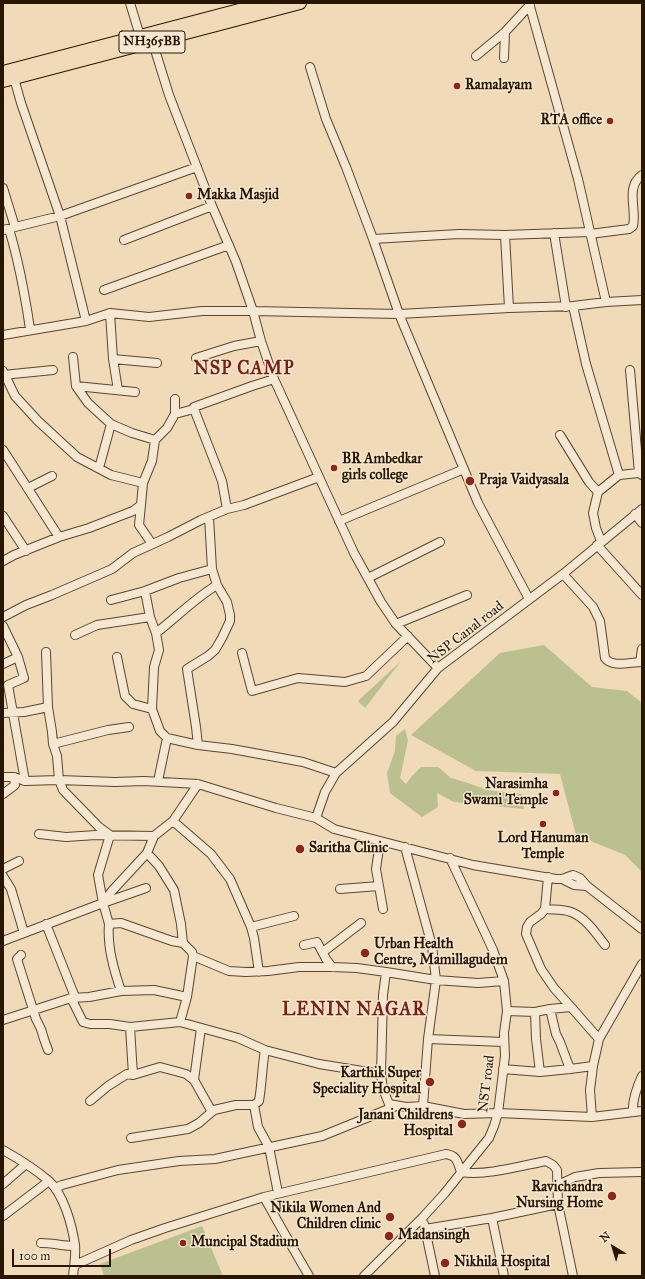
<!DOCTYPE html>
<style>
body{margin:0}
#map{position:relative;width:645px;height:1279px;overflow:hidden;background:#f0dab8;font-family:"IM FELL Great Primer",serif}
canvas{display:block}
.frame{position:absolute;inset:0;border:4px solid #281600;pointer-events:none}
.north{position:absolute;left:593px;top:1227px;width:40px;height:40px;-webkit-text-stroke:3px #f5e7d1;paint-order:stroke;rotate:322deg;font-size:11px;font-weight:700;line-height:16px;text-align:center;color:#281600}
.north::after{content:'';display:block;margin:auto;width:14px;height:18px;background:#281600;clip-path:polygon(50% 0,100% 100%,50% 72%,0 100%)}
.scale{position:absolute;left:12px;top:1249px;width:99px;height:18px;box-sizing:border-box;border:2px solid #281600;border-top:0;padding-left:5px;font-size:12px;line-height:14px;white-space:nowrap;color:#281600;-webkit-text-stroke:3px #f5e7d1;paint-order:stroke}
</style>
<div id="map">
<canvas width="645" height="1279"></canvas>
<div class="frame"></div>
<div class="north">N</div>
<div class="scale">100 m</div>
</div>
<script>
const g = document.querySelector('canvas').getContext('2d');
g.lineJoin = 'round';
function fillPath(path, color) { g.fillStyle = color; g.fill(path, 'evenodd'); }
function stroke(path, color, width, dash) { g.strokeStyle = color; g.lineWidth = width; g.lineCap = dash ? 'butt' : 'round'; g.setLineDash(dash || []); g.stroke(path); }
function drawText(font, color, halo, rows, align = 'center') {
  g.font = font + ' "IM FELL Great Primer",serif'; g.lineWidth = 3; g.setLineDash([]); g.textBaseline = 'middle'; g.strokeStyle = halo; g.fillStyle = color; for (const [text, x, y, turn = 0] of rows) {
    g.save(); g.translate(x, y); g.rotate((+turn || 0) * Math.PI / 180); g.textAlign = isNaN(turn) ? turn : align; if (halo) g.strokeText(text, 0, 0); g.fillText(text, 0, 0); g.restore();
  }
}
const green = new Path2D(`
 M 544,645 L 592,687 L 627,691 L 642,703 L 642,872 L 625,855 L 576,835 L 560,774 L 476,771 L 411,735 L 500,653 Z
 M 401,661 L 365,708 L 358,701 Z
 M 405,729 L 408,740 L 400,778 L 406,784 L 412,776 L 421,767 L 438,767 L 451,778 L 468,783 L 487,790 L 522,794 L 524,809 L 454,802 L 437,793 L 438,807 L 422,817 L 390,793 L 387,773 L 395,751 L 396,736 Z
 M 202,1226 L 223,1276 L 104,1276 L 100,1264 Z`);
const minor = new Path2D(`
 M 130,3 L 140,36
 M 529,3 L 578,179 L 606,302 L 573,306 L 509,308 L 399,314 L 478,503 L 529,599
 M 151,37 L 169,95 L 181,126 L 212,206 L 236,262 L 253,311 L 261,341 L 274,379 L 319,477 L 354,553 L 381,602 L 396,624 L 438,668
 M 476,56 L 505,32 L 530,5
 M 504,58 L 505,32
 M 14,78 L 21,103 L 60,216 L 86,321
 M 3,188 L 15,227
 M 9,229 C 19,262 25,295 30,329
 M 3,230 L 60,216 L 197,167
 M 554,233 L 566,307
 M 590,234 L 629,229 L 633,226 C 637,209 625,187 642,175
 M 505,235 L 509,308
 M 373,239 L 459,234 L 505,235 L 589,232
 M 124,240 L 212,206
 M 104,290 L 229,245
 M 606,302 L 642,300
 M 573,306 L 586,364 L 619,475
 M 110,313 L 113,359 L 118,390
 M 3,335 L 86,321 L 110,313 L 149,317 L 202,311 L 253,311 L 399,314 L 373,239 L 346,167 L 326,119 L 310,67
 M 73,357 L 76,386 L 88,403 L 111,424 L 132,433 L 155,440 L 167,428 L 175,414 L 175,399
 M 196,358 L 234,346 L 261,341
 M 113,359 L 157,363
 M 630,370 L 639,473
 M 3,371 L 15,396 L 38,421 L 77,457 L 111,475 L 143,483 L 141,505 L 133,511 L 89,528 L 59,537 L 14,555 L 3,561
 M 3,375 L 53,370
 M 76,386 L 135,392
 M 194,409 L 222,481 L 227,509
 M 175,414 L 194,409 L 194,407 L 252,386 L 274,379
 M 560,435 L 589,482 L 598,492
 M 3,450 L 59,537
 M 99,468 L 111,424
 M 143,483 L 152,461 L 155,440
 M 28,488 L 52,476
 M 141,505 L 139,525 L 152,544
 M 635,514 L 642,523
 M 3,516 L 26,551
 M 339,521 L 464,469
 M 601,541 L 596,528 L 593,513 L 598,492 L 619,475 L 639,473 L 642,475
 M 597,545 L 642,595
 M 563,574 L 593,607 L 600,621 L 605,658 C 612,668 630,662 642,662
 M 368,578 L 440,542
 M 111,600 L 145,591 L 179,578 L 212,569
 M 3,617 L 26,605 L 52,595 L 112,569 L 133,553 L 168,537 L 201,520 L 227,509 L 244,505 L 319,477
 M 150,617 L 156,633 L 159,650 L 154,667 L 152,709
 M 396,624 L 467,595
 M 3,626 L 18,657 L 24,678 L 8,685 L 25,781
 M 156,633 C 177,617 195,598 217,585
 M 75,635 L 97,625 L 150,617 L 145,591
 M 46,652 L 48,707 L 52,732 L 53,744 L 57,756 L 59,780 L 63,790 L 99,827 L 110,835 L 98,875 L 103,903 L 109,924 L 121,923 L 172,941 L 183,943 L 192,952 L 193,956 L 187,997 L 180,1022
 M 242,653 L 252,691 L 298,678 L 345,682 L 366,676 L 408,636
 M 117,657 L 125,696 L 133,704 L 152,709 L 160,731 L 167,738 L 198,745 L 232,749 L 303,762 L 336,773
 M 640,662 L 642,649
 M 3,664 L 18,657
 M 3,713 L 24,712 L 48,707
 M 53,744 L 108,730 L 129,727
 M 198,745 L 196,727 L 187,669 L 208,656 L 215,650 L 222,638 L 230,621 L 230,615 L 227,602 L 217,585 L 212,569 L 209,517
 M 3,777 L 14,777 L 25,781 L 59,780 L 115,782 L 144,781 L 198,784 L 276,808 L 316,818 L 334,829 L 473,865 L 556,879 L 562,879 L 573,875 L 580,878 L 587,886 L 642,929
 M 158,781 L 167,738
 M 3,794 L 15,785 L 14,777
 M 316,818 L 325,792 L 336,773 L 393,722 L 438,668 L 563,574 L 642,509
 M 173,821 L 211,854 L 230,879 L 251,927 L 254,938 L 259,972
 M 39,834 L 66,837 L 96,835 L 154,836
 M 380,842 L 376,869 L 383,909
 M 405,847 L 432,946 L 436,980 L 428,1039 L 423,1106
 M 147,853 L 159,866 L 174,890 L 181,924 L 183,943
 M 3,869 L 19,861
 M 3,876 L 11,889 L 24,933
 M 548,877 L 545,909 L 541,914 L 530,922 L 527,927 L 526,934 L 541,969 L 554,988 L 571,1007
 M 562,879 L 574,885 L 587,886
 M 340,889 L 379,886
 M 103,903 L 146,888
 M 545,909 C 553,910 563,909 571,912 C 585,917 596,933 605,945
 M 46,924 L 75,997
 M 109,924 C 107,947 114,970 121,991
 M 251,927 L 294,916
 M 3,941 L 103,903 L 111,892 L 147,853 L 154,836 L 173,821 L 198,784
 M 304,945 L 317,942 L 326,959 L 332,967
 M 323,952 L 361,923
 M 21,955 L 17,959 L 36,1019 L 41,1029 L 44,1039 L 48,1050
 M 193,956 L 229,971 L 246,972 L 268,971 L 299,967 L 332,967 L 357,968 L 386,972 L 383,995 L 381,1074 L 383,1089 L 389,1104 L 406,1107 L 423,1106 L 464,1114 L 498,1113 L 592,1117 L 642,1111
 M 386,972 L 436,980 L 478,983 L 504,981
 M 71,998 L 83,1022 L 90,1024 L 110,1024 L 130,1027 L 180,1022 L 238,1038 L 265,1050 L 319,1064 L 381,1074
 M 550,1009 L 556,1034 L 560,1042 L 570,1069
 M 507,1011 L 535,1012 L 550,1009 L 571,1007 L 599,1039
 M 535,1012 L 536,1039 L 540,1072
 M 3,1020 L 71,998 L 89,997 L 121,991 L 154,990 L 187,997
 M 130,1027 L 133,1075
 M 201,1028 L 194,1080 L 212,1112
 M 428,1039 L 504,1042
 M 503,1069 L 540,1072 L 570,1069 L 593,1066
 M 90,1101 L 108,1086 L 127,1074 L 133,1075 L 160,1067 L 186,1074 L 194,1080
 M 254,1105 L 258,1127 L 269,1147 L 278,1193
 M 633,1112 C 632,1100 637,1087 642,1076
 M 592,1117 L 590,1090 L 593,1066 L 599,1039 L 642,964
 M 131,1138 L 188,1129 L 199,1123 L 214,1110 L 236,1105 L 254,1105 L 259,1101 C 262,1084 262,1067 265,1050
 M 3,1150 C 19,1159 35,1169 49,1181 C 64,1195 72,1225 75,1245 C 76,1255 74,1266 73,1276
 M 3,1184 L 26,1164
 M 558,1185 L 575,1177 L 599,1173 L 642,1172
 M 55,1188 L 62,1185 L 118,1170 L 179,1161 L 215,1159 L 322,1136 L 396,1106
 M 264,1197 L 279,1224 L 309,1276
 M 3,1216 L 49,1181
 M 492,1218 L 504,1276
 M 424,1224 L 435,1276
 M 425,1229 L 492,1218 L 558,1204
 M 41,1243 C 53,1243 63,1246 75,1246
 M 75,1265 L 131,1240 L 165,1228 L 264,1197 L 446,1154 C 458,1156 457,1162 461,1172 C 486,1176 520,1166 546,1161 L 553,1165 L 557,1170 L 558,1204 L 573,1276
 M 364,1276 L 423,1217 L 444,1194 L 489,1138 L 494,1126 L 498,1113 L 505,1056 L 504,1033 L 507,1011 L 504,981 L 493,950 L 450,858`);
const highway = new Path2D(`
 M 3,72 L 266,3
 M 3,81 L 300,3`);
const markers = [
 [457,86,4,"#8f2418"],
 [610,121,4,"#8f2418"],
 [189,196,4,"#8f2418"],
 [334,468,4,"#8f2418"],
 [470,481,5,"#8f2418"],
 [556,793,4,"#8f2418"],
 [543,824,4,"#8f2418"],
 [300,849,5,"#8f2418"],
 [365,953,5,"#8f2418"],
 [430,1082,5,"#8f2418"],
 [462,1124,5,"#8f2418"],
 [612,1196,5,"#8f2418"],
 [390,1217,5,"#8f2418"],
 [389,1236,5,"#8f2418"],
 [183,1243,4,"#8f2418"],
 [445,1263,5,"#8f2418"]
];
const shields = [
 [152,42,66]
];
const shieldNames = [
 ["NH365BB",152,42]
];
const poiNames = [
 ["Ramalayam",465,86],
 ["RTA office",602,121,"right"],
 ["Makka Masjid",197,196],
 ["BR Ambedkar",342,460],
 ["girls college",342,476],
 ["Praja Vaidyasala",479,481],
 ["Narasimha",548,785,"right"],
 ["Swami Temple",548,801,"right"],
 ["Lord Hanuman",543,839,"center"],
 ["Temple",543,855,"center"],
 ["Saritha Clinic",309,849],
 ["Urban Health",374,945],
 ["Centre, Mamillagudem",374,961],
 ["Karthik Super",421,1074,"right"],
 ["Speciality Hospital",421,1090,"right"],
 ["Janani Childrens",453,1116,"right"],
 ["Hospital",453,1132,"right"],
 ["Ravichandra",603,1188,"right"],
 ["Nursing Home",603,1204,"right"],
 ["Nikila Women And",381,1209,"right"],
 ["Children clinic",381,1225,"right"],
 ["Madansingh",398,1236],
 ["Muncipal Stadium",191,1243],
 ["Nikhila Hospital",454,1263]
];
const streetNames = [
 ["NSP Canal road",466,633,-38],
 ["NST road",487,1084,-83]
];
const districtNames = [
 ["NSP CAMP",244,370],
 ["LENIN NAGAR",354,1011]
];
fillPath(green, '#bac08f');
stroke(minor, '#5a472e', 10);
stroke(highway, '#281600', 14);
stroke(minor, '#f5e7d1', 8);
stroke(highway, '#f0dab8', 12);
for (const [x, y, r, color] of markers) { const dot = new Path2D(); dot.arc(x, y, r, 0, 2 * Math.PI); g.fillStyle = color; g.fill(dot); stroke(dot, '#f5e7d1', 1.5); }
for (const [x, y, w] of shields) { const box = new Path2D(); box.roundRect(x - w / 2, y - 11, w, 22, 3); g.fillStyle = '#f5e7d1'; g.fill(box); stroke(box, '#281600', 1); }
drawText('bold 13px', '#281600', null, shieldNames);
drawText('bold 14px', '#281600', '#f5e7d1', poiNames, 'left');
drawText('14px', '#281600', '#f5e7d1', streetNames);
g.letterSpacing = '1px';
drawText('bold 18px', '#7a1f14', '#f5e7d1', districtNames);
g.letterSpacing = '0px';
</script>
